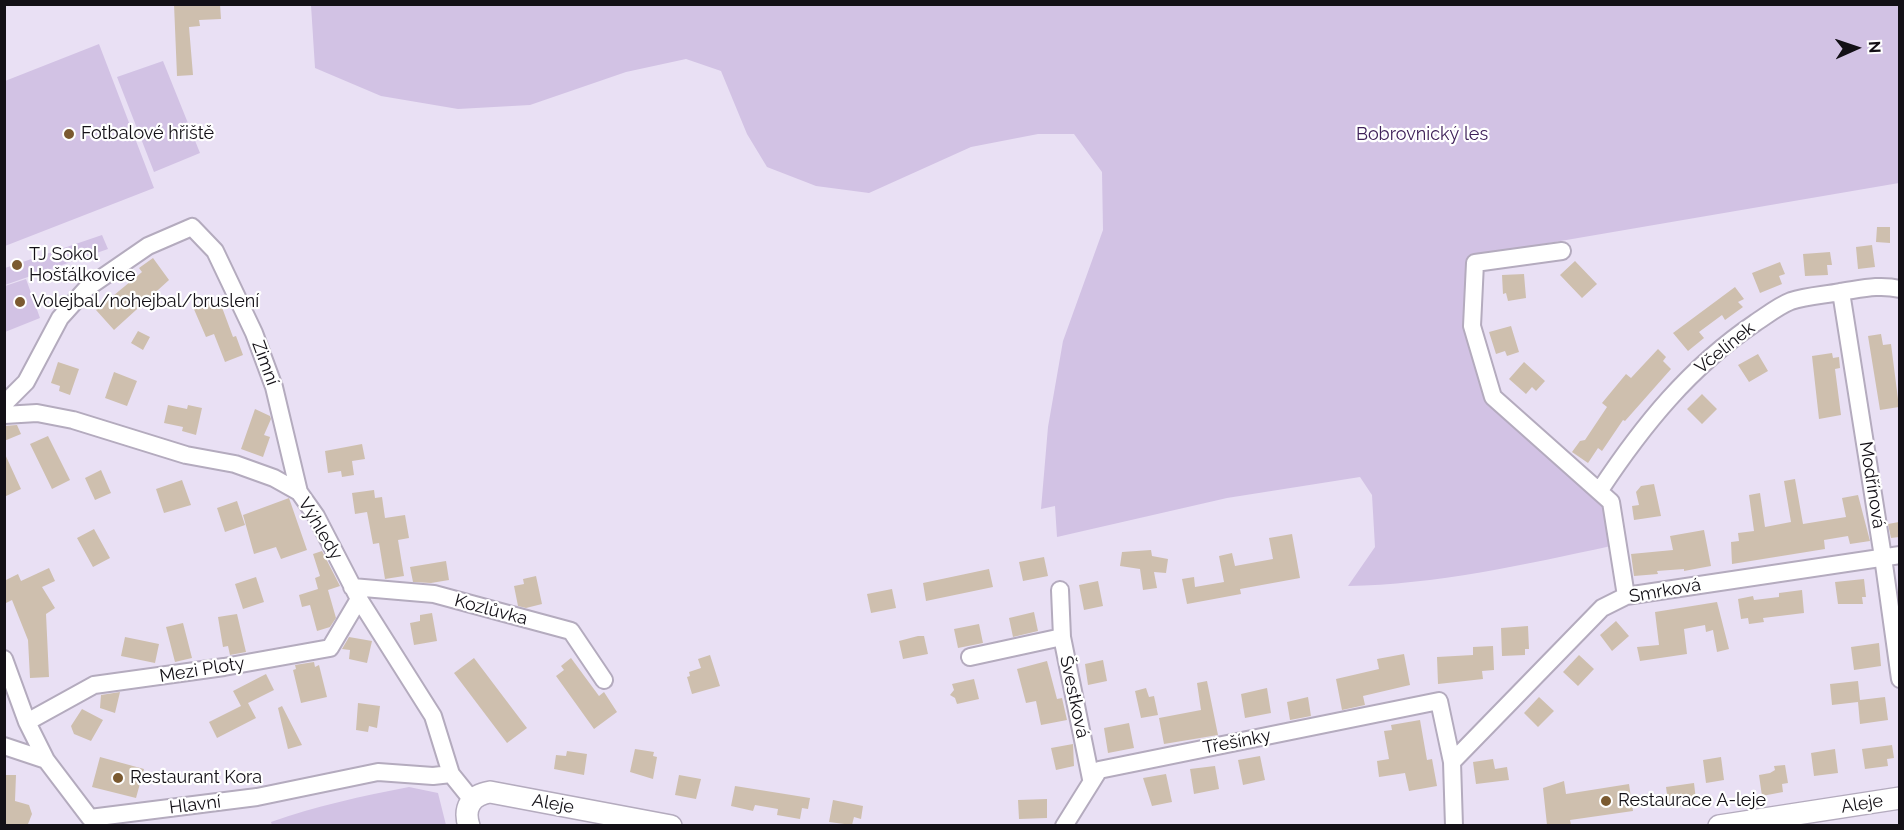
<!DOCTYPE html>
<meta charset="utf-8">
<style>
body{margin:0}
#map{position:relative;width:1904px;height:830px;overflow:hidden;background:#e9e0f4;font-family:Raleway,sans-serif}
canvas{display:block}
.frame{position:absolute;inset:0;border:6px solid #131016;pointer-events:none}
.north{position:absolute;left:1826px;top:18px;width:60px;height:60px;-webkit-text-stroke:4px #fff;paint-order:stroke;rotate:87deg;font-size:16px;font-weight:700;line-height:24px;text-align:center;color:#131016}
.north::after{content:'';display:block;margin:auto;width:21px;height:27px;background:#131016;clip-path:polygon(50% 0,100% 100%,50% 72%,0 100%)}
</style>
<div id="map">
<canvas width="1904" height="830"></canvas>
<div class="frame"></div>
<div class="north">N</div>
</div>
<script>
const g = document.querySelector('canvas').getContext('2d');
g.lineJoin = 'round';
function fillPath(path, color) { g.fillStyle = color; g.fill(path, 'evenodd'); }
function stroke(path, color, width, dash) { g.strokeStyle = color; g.lineWidth = width; g.lineCap = dash ? 'butt' : 'round'; g.setLineDash(dash || []); g.stroke(path); }
function drawText(font, color, halo, rows, align = 'center') {
  g.font = font + ' Raleway,sans-serif'; g.lineWidth = 4.5; g.setLineDash([]); g.textBaseline = 'middle'; g.strokeStyle = halo; g.fillStyle = color; for (const [text, x, y, turn = 0] of rows) {
    g.save(); g.translate(x, y); g.rotate((+turn || 0) * Math.PI / 180); g.textAlign = isNaN(turn) ? turn : align; if (halo) g.strokeText(text, 0, 0); g.fillText(text, 0, 0); g.restore();
  }
}
const green = new Path2D(`
 M 311,5 L 1899,5 L 1899,183 L 1473,256 L 1487,397 L 1603,503 L 1611,546 C 1528,564 1433,585 1348,586 L 1375,547 L 1372,495 L 1360,477 L 1227,498 L 1057,537 L 1055,506 L 1041,509 L 1048,427 L 1063,341 L 1103,230 L 1102,172 L 1074,134 L 1038,134 L 971,147 L 869,193 L 816,186 L 767,167 L 747,134 L 721,71 L 686,59 L 626,72 L 530,105 L 458,109 L 381,96 L 315,68 Z
 M 99,44 L 154,188 L 5,246 L 5,81 Z
 M 163,61 L 200,153 L 154,172 L 117,77 Z
 M 102,235 L 108,249 L 5,285 L 5,268 Z
 M 26,279 L 40,318 L 5,332 L 5,286 Z
 M 409,787 L 438,793 L 446,825 L 272,825 L 271,822 C 316,806 362,796 409,787 Z`);
const building = new Path2D(`
 M 174,4 L 220,4 L 221,19 L 199,20 L 200,26 L 189,27 L 193,75 L 177,76 Z
 M 1877,227 L 1890,227 L 1890,243 L 1876,242 Z
 M 1872,245 L 1875,267 L 1858,269 L 1856,247 Z
 M 1830,252 L 1832,265 L 1827,265 L 1828,275 L 1805,276 L 1803,254 Z
 M 153,258 L 169,280 L 114,330 L 96,310 L 142,272 L 139,268 Z
 M 1575,261 L 1597,284 L 1582,298 L 1560,275 Z
 M 1780,262 L 1785,274 L 1779,276 L 1782,284 L 1760,293 L 1752,273 Z
 M 1524,274 L 1526,298 L 1508,301 L 1506,293 L 1503,294 L 1502,275 Z
 M 1735,287 L 1744,299 L 1738,302 L 1743,307 L 1725,320 L 1722,315 L 1699,332 L 1704,338 L 1688,351 L 1673,333 Z
 M 212,298 L 215,305 L 220,302 L 233,337 L 236,336 L 243,355 L 225,362 L 214,334 L 206,337 L 193,307 Z
 M 1511,326 L 1519,352 L 1507,356 L 1505,351 L 1496,354 L 1489,332 Z
 M 138,331 L 150,337 L 143,350 L 131,343 Z
 M 1881,334 L 1883,345 L 1891,344 L 1899,407 L 1880,410 L 1868,336 Z
 M 1658,349 L 1666,357 L 1663,361 L 1671,369 L 1625,421 L 1623,420 L 1602,451 L 1598,448 L 1588,463 L 1572,452 L 1580,441 L 1585,440 L 1607,407 L 1602,403 L 1626,374 L 1631,378 Z
 M 1832,353 L 1833,358 L 1839,357 L 1840,368 L 1835,369 L 1841,415 L 1819,419 L 1812,356 Z
 M 1758,354 L 1768,371 L 1749,382 L 1738,365 Z
 M 58,362 L 79,369 L 70,395 L 59,391 L 60,386 L 51,383 Z
 M 1524,362 L 1545,381 L 1536,391 L 1532,387 L 1526,394 L 1509,379 Z
 M 114,372 L 137,381 L 127,406 L 105,398 Z
 M 1702,394 L 1717,409 L 1702,424 L 1687,409 Z
 M 168,405 L 187,409 L 188,405 L 202,408 L 196,435 L 182,431 L 183,427 L 164,423 Z
 M 255,409 L 270,416 L 271,419 L 264,435 L 270,437 L 263,457 L 241,449 Z
 M 17,425 L 21,434 L 4,441 L 4,426 Z
 M 48,436 L 70,480 L 52,489 L 30,444 Z
 M 362,444 L 365,459 L 352,461 L 354,475 L 342,477 L 341,471 L 328,473 L 325,451 Z
 M 4,452 L 21,489 L 4,497 Z
 M 101,470 L 111,493 L 95,500 L 85,478 Z
 M 1795,479 L 1803,524 L 1846,517 L 1842,498 L 1858,495 L 1870,541 L 1850,544 L 1848,536 L 1824,540 L 1825,549 L 1732,564 L 1731,542 L 1739,541 L 1738,533 L 1754,531 L 1749,495 L 1760,493 L 1765,527 L 1791,522 L 1784,481 Z
 M 182,480 L 191,505 L 164,513 L 156,489 Z
 M 1654,484 L 1661,516 L 1634,520 L 1632,506 L 1639,505 L 1636,492 L 1641,486 Z
 M 374,490 L 375,498 L 382,497 L 385,518 L 405,515 L 409,538 L 398,540 L 404,576 L 385,579 L 379,543 L 373,544 L 367,512 L 355,514 L 352,493 Z
 M 289,498 L 307,550 L 281,559 L 276,547 L 254,554 L 243,515 Z
 M 237,501 L 245,525 L 225,532 L 217,508 Z
 M 1899,522 L 1899,537 L 1891,538 L 1888,524 Z
 M 94,529 L 110,558 L 93,567 L 77,538 Z
 M 1704,530 L 1711,566 L 1684,571 L 1684,569 L 1657,571 L 1658,574 L 1634,576 L 1631,554 L 1673,550 L 1670,536 Z
 M 1292,534 L 1300,578 L 1240,589 L 1241,594 L 1187,604 L 1182,579 L 1194,577 L 1195,587 L 1224,582 L 1219,556 L 1232,553 L 1235,566 L 1273,559 L 1269,538 Z
 M 1151,550 L 1152,556 L 1168,559 L 1166,573 L 1154,572 L 1157,588 L 1143,590 L 1140,569 L 1120,566 L 1122,552 Z
 M 322,551 L 340,586 L 328,590 L 336,618 L 330,627 L 317,631 L 310,605 L 302,607 L 299,595 L 318,589 L 315,578 L 320,576 L 313,554 Z
 M 1044,557 L 1048,576 L 1023,581 L 1019,562 Z
 M 446,561 L 449,580 L 431,583 L 413,582 L 410,567 Z
 M 49,568 L 55,581 L 42,587 L 55,608 L 46,614 L 49,677 L 30,678 L 28,640 L 12,600 L 4,604 L 4,581 L 18,574 L 21,581 Z
 M 989,569 L 993,587 L 926,601 L 923,583 Z
 M 536,576 L 542,604 L 526,608 L 518,606 L 514,586 L 524,584 L 523,579 Z
 M 256,577 L 264,602 L 243,609 L 235,584 Z
 M 1864,579 L 1866,597 L 1862,597 L 1863,604 L 1838,604 L 1835,582 Z
 M 1098,581 L 1103,606 L 1084,610 L 1079,585 Z
 M 892,589 L 896,608 L 871,613 L 867,594 Z
 M 1802,590 L 1804,613 L 1763,618 L 1764,622 L 1749,624 L 1748,618 L 1741,619 L 1738,599 L 1753,596 L 1754,600 L 1779,597 L 1779,593 Z
 M 1717,602 L 1729,649 L 1717,652 L 1713,630 L 1706,632 L 1705,625 L 1684,629 L 1687,654 L 1640,661 L 1637,647 L 1659,645 L 1655,612 Z
 M 1034,612 L 1038,631 L 1013,637 L 1009,618 Z
 M 432,613 L 437,641 L 414,645 L 410,623 L 420,621 L 420,615 Z
 M 237,614 L 246,652 L 230,655 L 228,646 L 223,647 L 218,617 Z
 M 1616,621 L 1629,636 L 1612,651 L 1600,635 Z
 M 183,623 L 192,658 L 175,662 L 166,627 Z
 M 979,624 L 983,643 L 958,648 L 954,629 Z
 M 1528,626 L 1529,649 L 1525,649 L 1525,655 L 1502,656 L 1501,628 Z
 M 918,636 L 924,636 L 928,654 L 903,659 L 899,641 Z
 M 125,637 L 159,644 L 155,663 L 121,656 Z
 M 349,637 L 372,641 L 367,663 L 349,659 L 350,650 L 342,649 Z
 M 1879,643 L 1881,666 L 1854,670 L 1851,647 Z
 M 1493,646 L 1494,670 L 1482,671 L 1483,679 L 1438,684 L 1437,657 L 1473,655 L 1473,647 Z
 M 1404,654 L 1410,685 L 1363,696 L 1365,705 L 1342,710 L 1336,679 L 1379,669 L 1377,659 Z
 M 710,655 L 720,686 L 692,694 L 687,677 L 690,676 L 689,672 L 701,668 L 698,659 Z
 M 1579,655 L 1594,669 L 1578,686 L 1563,672 Z
 M 474,658 L 527,728 L 507,743 L 454,673 Z
 M 571,658 L 599,696 L 604,692 L 617,712 L 594,729 L 556,676 L 564,670 L 561,666 Z
 M 1103,660 L 1107,681 L 1088,685 L 1085,664 Z
 M 1047,661 L 1057,699 L 1062,698 L 1067,720 L 1041,725 L 1036,701 L 1026,703 L 1017,669 Z
 M 314,662 L 315,667 L 319,665 L 327,697 L 301,703 L 293,670 L 296,669 L 295,665 Z
 M 266,674 L 274,690 L 248,703 L 256,718 L 217,738 L 209,722 L 241,706 L 233,691 Z
 M 974,679 L 979,699 L 957,704 L 955,698 L 950,695 L 954,690 L 952,684 Z
 M 1207,681 L 1218,735 L 1164,744 L 1159,718 L 1201,710 L 1197,683 Z
 M 1858,681 L 1860,700 L 1885,697 L 1888,720 L 1860,724 L 1858,702 L 1832,705 L 1830,684 Z
 M 1146,688 L 1149,697 L 1154,696 L 1158,715 L 1141,718 L 1135,691 Z
 M 1267,688 L 1271,713 L 1245,718 L 1241,694 Z
 M 120,692 L 115,713 L 100,708 L 101,695 Z
 M 1308,697 L 1311,716 L 1290,720 L 1287,702 Z
 M 1539,697 L 1554,711 L 1538,727 L 1524,713 Z
 M 358,703 L 380,706 L 377,728 L 369,726 L 368,732 L 356,730 Z
 M 282,706 L 302,745 L 288,749 L 278,708 Z
 M 82,709 L 103,720 L 91,741 L 74,734 L 72,729 L 71,726 Z
 M 1420,720 L 1427,760 L 1432,759 L 1437,786 L 1409,791 L 1405,773 L 1379,777 L 1377,761 L 1389,759 L 1384,731 L 1392,730 L 1391,725 Z
 M 1129,723 L 1134,748 L 1108,753 L 1104,728 Z
 M 1073,744 L 1074,766 L 1056,770 L 1051,748 Z
 M 1892,745 L 1894,758 L 1887,759 L 1888,766 L 1865,769 L 1862,749 Z
 M 635,749 L 654,752 L 653,756 L 657,757 L 653,779 L 630,772 Z
 M 1835,749 L 1838,773 L 1814,776 L 1811,753 Z
 M 567,751 L 587,754 L 584,775 L 554,769 L 556,755 L 566,756 Z
 M 1260,756 L 1265,780 L 1243,785 L 1238,760 Z
 M 100,757 L 144,769 L 136,798 L 92,787 Z
 M 1721,757 L 1724,780 L 1706,783 L 1703,760 Z
 M 1493,759 L 1495,769 L 1507,767 L 1509,780 L 1476,784 L 1473,762 Z
 M 1785,765 L 1788,783 L 1782,784 L 1783,792 L 1762,796 L 1759,775 L 1770,773 L 1775,770 L 1774,766 Z
 M 1215,766 L 1219,789 L 1194,794 L 1190,769 Z
 M 1166,774 L 1172,802 L 1152,806 L 1143,778 Z
 M 4,775 L 16,775 L 15,801 L 29,805 L 32,814 L 28,824 L 4,825 Z
 M 679,775 L 701,779 L 696,799 L 675,795 Z
 M 1564,781 L 1566,794 L 1629,784 L 1633,811 L 1570,820 L 1571,825 L 1547,825 L 1543,788 Z
 M 1694,783 L 1696,800 L 1690,800 L 1690,805 L 1669,808 L 1666,787 Z
 M 735,786 L 810,798 L 808,809 L 802,808 L 800,819 L 777,815 L 778,809 L 755,805 L 753,811 L 731,806 Z
 M 1047,799 L 1047,818 L 1019,819 L 1018,800 Z
 M 833,800 L 863,806 L 861,819 L 854,817 L 852,825 L 829,822 Z`);
const minor = new Path2D(`
 M 1562,251 L 1475,263 L 1472,326 L 1493,397 L 1611,502 L 1626,596
 M 1841,292 L 1883,557 L 1900,679
 M 4,404 L 26,382 L 60,318 L 87,288 L 148,246 L 192,227 L 215,251 L 254,333 L 274,387 L 299,492
 M 4,415 L 37,413 L 73,420 L 186,455 L 235,464 L 274,478 L 299,492 L 316,516 L 359,599 L 433,716 L 451,774 L 472,800
 M 1600,490 C 1643,425 1690,367 1755,323 C 1766,316 1778,306 1791,301 C 1806,296 1824,295 1840,292 C 1861,289 1879,284 1900,289
 M 352,587 L 434,594 L 571,631 L 604,680
 M 1060,590 L 1062,637
 M 970,657 L 1062,637 L 1091,779
 M 4,659 L 27,722 L 46,760 L 90,818
 M 27,722 L 94,685 L 224,667 L 330,648 L 359,599
 M 4,746 L 46,760
 M 90,818 L 257,797 L 378,772 L 433,776 L 451,774
 M 1064,826 L 1099,770 L 1439,701 L 1452,762
 M 1454,826 L 1452,762 L 1602,608 L 1626,596 L 1900,555`);
const tertiary = new Path2D(`
 M 469,826 C 463,808 471,795 490,792 L 671,826
 M 1719,826 L 1900,798`);
const markers = [
 [69,134,6,"#7b5a30"],
 [17,265,6,"#7b5a30"],
 [20,302,6,"#7b5a30"],
 [118,778,6,"#7b5a30"],
 [1606,801,6,"#7b5a30"]
];
const poiNames = [
 ["Fotbalové hřiště",81,134],
 ["TJ Sokol",29,255],
 ["Hošťálkovice",29,276],
 ["Volejbal/nohejbal/bruslení",32,302],
 ["Restaurant Kora",130,778],
 ["Restaurace A-leje",1618,801]
];
const parkNames = [
 ["Bobrovnický les",1422,135]
];
const streetNames = [
 ["Včelínek",1725,348,-39],
 ["Zimní",265,363,70],
 ["Modřínová",1872,485,81],
 ["Výhledy",320,529,59],
 ["Smrková",1665,591,-10],
 ["Kozlůvka",491,610,15],
 ["Mezi Ploty",202,670,-9],
 ["Švestková",1074,697,78],
 ["Třešínky",1237,742,-11],
 ["Aleje",553,804,10],
 ["Aleje",1862,804,-9],
 ["Hlavní",195,805,-7]
];
fillPath(green, '#d2c2e4');
fillPath(building, '#cebfae');
stroke(minor, '#b4abbe', 20);
stroke(tertiary, '#b4abbe', 24);
stroke(minor, '#fff', 16);
stroke(tertiary, '#fff', 21);
for (const [x, y, r, color] of markers) { const dot = new Path2D(); dot.arc(x, y, r, 0, 2 * Math.PI); g.fillStyle = color; g.fill(dot); stroke(dot, '#fff', 2); }
drawText('18px', '#131016', '#fff', poiNames, 'left');
drawText('18px', '#3f2159', '#fff', parkNames);
drawText('18px', '#131016', '#fff', streetNames);
</script>
